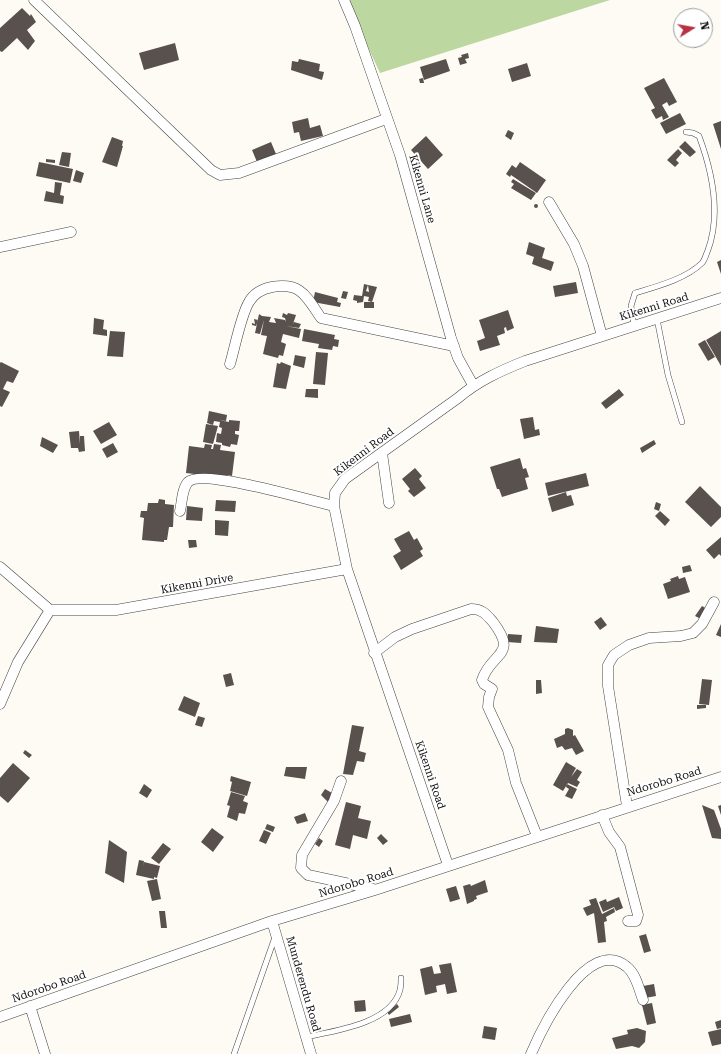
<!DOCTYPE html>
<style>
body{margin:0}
#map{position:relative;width:721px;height:1054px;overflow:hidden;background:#fefbf4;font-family:"Roboto Serif",serif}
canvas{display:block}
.north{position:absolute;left:673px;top:8px;width:40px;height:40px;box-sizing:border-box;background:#fff;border:1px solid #9f9f9f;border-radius:50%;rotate:79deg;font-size:11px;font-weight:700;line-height:16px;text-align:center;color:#101010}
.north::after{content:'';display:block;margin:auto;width:14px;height:18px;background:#b73142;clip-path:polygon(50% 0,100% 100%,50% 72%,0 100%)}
</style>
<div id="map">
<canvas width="721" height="1054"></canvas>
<div class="north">N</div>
</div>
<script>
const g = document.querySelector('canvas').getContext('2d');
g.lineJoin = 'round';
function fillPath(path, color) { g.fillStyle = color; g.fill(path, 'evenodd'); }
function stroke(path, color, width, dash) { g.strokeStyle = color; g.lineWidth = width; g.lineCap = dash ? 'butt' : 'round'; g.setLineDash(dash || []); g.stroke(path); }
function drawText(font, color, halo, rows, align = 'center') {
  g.font = font + ' "Roboto Serif",serif'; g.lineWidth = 4; g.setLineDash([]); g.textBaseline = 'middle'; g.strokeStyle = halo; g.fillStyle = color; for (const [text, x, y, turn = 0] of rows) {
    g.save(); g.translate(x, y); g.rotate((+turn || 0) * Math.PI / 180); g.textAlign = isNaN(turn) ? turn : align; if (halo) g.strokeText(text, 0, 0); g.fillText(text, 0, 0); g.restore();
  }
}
const forest = new Path2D(`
 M 346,0 L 610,0 L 380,73 Z`);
const building = new Path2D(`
 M 22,8 L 30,16 L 31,14 L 36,22 L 27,30 L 35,41 L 28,50 L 17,38 L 2,52 L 0,51 L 0,28 Z
 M 691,40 L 700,40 L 702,45 L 694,48 Z
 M 175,43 L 179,60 L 144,70 L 139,53 Z
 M 468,53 L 469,58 L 465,59 L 467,63 L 460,65 L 458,58 L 462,57 L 461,55 Z
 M 299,59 L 320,64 L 319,71 L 324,72 L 322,80 L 291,70 L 292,61 L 298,62 Z
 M 446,59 L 450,71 L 424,80 L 420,67 Z
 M 527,63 L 531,76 L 512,82 L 508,69 Z
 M 423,78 L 424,83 L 420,83 L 419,79 Z
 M 664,78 L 677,102 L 669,106 L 667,102 L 662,105 L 669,117 L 663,120 L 662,116 L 656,119 L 651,110 L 655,108 L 644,88 Z
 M 680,113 L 686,124 L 666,134 L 660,123 Z
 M 308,118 L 310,128 L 320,125 L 323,136 L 301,141 L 299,132 L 294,133 L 292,122 Z
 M 721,121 L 721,149 L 713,124 Z
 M 508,130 L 514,133 L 511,140 L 505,136 Z
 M 426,136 L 443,155 L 428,169 L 411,150 Z
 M 112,137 L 123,141 L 122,146 L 123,146 L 117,167 L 102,162 Z
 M 685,141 L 696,152 L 690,157 L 679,147 Z
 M 271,142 L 276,154 L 257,162 L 252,150 Z
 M 678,149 L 682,153 L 676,160 L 679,163 L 675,167 L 667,160 Z
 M 62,152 L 71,153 L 69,167 L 59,165 Z
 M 46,159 L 55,160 L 55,163 L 46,162 Z
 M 39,162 L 73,169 L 70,183 L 36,176 Z
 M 520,162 L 546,180 L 537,193 L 511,175 L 510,177 L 506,174 L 512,165 L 516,168 Z
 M 76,170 L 84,173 L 81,183 L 73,181 Z
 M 513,179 L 536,193 L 531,200 L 511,188 L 514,184 L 511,182 Z
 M 55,182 L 62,183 L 60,195 L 64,196 L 63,204 L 44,201 L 46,191 L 54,193 Z
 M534 206a2 2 0 1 1 4 0a2 2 0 1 1-4 0Z
 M 529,242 L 545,248 L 542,258 L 554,262 L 551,271 L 532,264 L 534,257 L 526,254 Z
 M 721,260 L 721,274 L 717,262 Z
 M 576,282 L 578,293 L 555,297 L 553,286 Z
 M 364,284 L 368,285 L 366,291 L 369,292 L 368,285 L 377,287 L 372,302 L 368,301 L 369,297 L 364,296 L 363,302 L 357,303 L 357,301 L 353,300 L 354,295 L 362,296 Z
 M 343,291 L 348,292 L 346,299 L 341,298 Z
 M 315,292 L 338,298 L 337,302 L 341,303 L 340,307 L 313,302 Z
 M 364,302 L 374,302 L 374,308 L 364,308 Z
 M 508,310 L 514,328 L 507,331 L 506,327 L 504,328 L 505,333 L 497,336 L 500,345 L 480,351 L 477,341 L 485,338 L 479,320 Z
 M 283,313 L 287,315 L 288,313 L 296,315 L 293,324 L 294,322 L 301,324 L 299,328 L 286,326 L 301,329 L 299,338 L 283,334 L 281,342 L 286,344 L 283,356 L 279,355 L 278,358 L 263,354 L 267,336 L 261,335 L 264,320 L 260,334 L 255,333 L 259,314 L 262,316 L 271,317 L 269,322 L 276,323 L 274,318 L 285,320 L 286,322 L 285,318 L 282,317 Z
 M 94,318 L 104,320 L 103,329 L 107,330 L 107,336 L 93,334 Z
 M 254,319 L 258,320 L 256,326 L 252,325 L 252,323 L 255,324 Z
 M 304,329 L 335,335 L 334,339 L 339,340 L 338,347 L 333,346 L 332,350 L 318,348 L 319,344 L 302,341 Z
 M 110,331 L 125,332 L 123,357 L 107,356 Z
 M 721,331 L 721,366 L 706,340 Z
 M 705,340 L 715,357 L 708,361 L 698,344 Z
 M 316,352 L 328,353 L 325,385 L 313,384 Z
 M 295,355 L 306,357 L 304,368 L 293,365 Z
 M 1,362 L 19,371 L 13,383 L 7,381 L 3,389 L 10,392 L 2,407 L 0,406 L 0,363 Z
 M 281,362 L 291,366 L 286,389 L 273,387 L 277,363 L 280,364 Z
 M 306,389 L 318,389 L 318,398 L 305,397 Z
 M 619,389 L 624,395 L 606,409 L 601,403 Z
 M 209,411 L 227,415 L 226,421 L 219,420 L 229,422 L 229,420 L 240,421 L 239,431 L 235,431 L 235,434 L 239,435 L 237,445 L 231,444 L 230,447 L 222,445 L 222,443 L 216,442 L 217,433 L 221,434 L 222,428 L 219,427 L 220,422 L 214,421 L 213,425 L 207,423 Z
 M 533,417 L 535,430 L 539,429 L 540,435 L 524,439 L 520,419 Z
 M 109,422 L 117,435 L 101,444 L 93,431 Z
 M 206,424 L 218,426 L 213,444 L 203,442 Z
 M 79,431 L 80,444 L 80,436 L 84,436 L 85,451 L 79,452 L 78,448 L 71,448 L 69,432 Z
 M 42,437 L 58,445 L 53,453 L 40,446 Z
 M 654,440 L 656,444 L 642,453 L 640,448 Z
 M 113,443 L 118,452 L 107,458 L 102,449 Z
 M 205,444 L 212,445 L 211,449 L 213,449 L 214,444 L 221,445 L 220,450 L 235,452 L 232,476 L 228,475 L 228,478 L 186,473 L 189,446 L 204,448 Z
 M 520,458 L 523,469 L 526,468 L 529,477 L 525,478 L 528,489 L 502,497 L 499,489 L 497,489 L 490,467 Z
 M 415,468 L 422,476 L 419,479 L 426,488 L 414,497 L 408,491 L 410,489 L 402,479 Z
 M 586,473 L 589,486 L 548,496 L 545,483 Z
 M 700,486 L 721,507 L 721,517 L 711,527 L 685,502 Z
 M 566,492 L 567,496 L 571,495 L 574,505 L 552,512 L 548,498 Z
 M 159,499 L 165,500 L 165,504 L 174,505 L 173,527 L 169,527 L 167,540 L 164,540 L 164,542 L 142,540 L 144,518 L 140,517 L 141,511 L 147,511 L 148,503 L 158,503 Z
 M 216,500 L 236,501 L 235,512 L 215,511 Z
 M 656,502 L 661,504 L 659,511 L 654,509 Z
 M 187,506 L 203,508 L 202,521 L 186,520 Z
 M 660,511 L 670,520 L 665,526 L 655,516 Z
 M 215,520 L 229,521 L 228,536 L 215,535 Z
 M 409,531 L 414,540 L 417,538 L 423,549 L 420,551 L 423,556 L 401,570 L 393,556 L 401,551 L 394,539 Z
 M 721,537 L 721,556 L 719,554 L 714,559 L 706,550 Z
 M 188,540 L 196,540 L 197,547 L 189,548 Z
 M 690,565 L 692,571 L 683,573 L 682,567 Z
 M 678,576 L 679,579 L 685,577 L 690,592 L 668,599 L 663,584 L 671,581 L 670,579 Z
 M 702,606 L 707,609 L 701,619 L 695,616 Z
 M 601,617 L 607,625 L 600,630 L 594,622 Z
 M 721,624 L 721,637 L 716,635 Z
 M 536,626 L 559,629 L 557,643 L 534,642 Z
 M 508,634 L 522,635 L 521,643 L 507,642 Z
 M 231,673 L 234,685 L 226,687 L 223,675 Z
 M 702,679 L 712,680 L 709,705 L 699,704 Z
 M 536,680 L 541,680 L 542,693 L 536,694 Z
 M 184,696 L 200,703 L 195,717 L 178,710 Z
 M 697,705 L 706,705 L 706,708 L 697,709 Z
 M 198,716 L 205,718 L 202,727 L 195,725 Z
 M 352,725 L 364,727 L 359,751 L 366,753 L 364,762 L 357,761 L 353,775 L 343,774 Z
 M 568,728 L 573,730 L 573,736 L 575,735 L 584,751 L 576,755 L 572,748 L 565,750 L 562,746 L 557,748 L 554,739 L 565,734 L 565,729 Z
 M 25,750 L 32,755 L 29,758 L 23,753 Z
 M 566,762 L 576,768 L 571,777 L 577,769 L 582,772 L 577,780 L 580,782 L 577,787 L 568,783 L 563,791 L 553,785 Z
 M 13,763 L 30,778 L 8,803 L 0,796 L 0,778 Z
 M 286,767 L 307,767 L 305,779 L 284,776 Z
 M 231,776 L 251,782 L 247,796 L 230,791 L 232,782 L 230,781 Z
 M 144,784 L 152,790 L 147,798 L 139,793 Z
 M 567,784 L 577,789 L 572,799 L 565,796 L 569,789 L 566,787 Z
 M 325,789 L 332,793 L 328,802 L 321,795 Z
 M 231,792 L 245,796 L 243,801 L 248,803 L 245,814 L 239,813 L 237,821 L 227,817 L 230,806 L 227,805 Z
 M 346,802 L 361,806 L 358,818 L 371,821 L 367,839 L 353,835 L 350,849 L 335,845 Z
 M 702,805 L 714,810 L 721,829 L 721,839 L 712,838 Z
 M 721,805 L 721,815 L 718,806 Z
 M 305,813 L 308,821 L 297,824 L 294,817 Z
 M 267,824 L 275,827 L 273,832 L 265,829 Z
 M 212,828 L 224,837 L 213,852 L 201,842 Z
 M 264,830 L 271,833 L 266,844 L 259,841 Z
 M 381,834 L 388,841 L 383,845 L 377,838 Z
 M 319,838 L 323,841 L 319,847 L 315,844 Z
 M 109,840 L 127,852 L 124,883 L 105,873 Z
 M 163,843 L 171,849 L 159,864 L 151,858 Z
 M 139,860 L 144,861 L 143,867 L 144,862 L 160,866 L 157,878 L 154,877 L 154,879 L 136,875 Z
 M 157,879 L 161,899 L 152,901 L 147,881 Z
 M 485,880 L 488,892 L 476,896 L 477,899 L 474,900 L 474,901 L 467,904 L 463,886 L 470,884 L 471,886 Z
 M 456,886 L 460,899 L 450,902 L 446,889 Z
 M 619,897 L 623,908 L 616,911 L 614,907 L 603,912 L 599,902 L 606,899 L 607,902 Z
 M 596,898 L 602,914 L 614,908 L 615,912 L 606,917 L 607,921 L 604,922 L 606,942 L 598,943 L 594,913 L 587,916 L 583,908 L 591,905 L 589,900 Z
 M 159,911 L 165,911 L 167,928 L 161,928 Z
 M 646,934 L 651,951 L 644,953 L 639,936 Z
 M 451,963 L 457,992 L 447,994 L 445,984 L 436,986 L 437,992 L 425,995 L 420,969 L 432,966 L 434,974 L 441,973 L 439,965 Z
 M 654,984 L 656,996 L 645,998 L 643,986 Z
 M 365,1000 L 366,1011 L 355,1012 L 354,1001 Z
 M 652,1003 L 656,1023 L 647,1025 L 642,1005 Z
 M 397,1004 L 399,1007 L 389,1015 L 387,1012 Z
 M 410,1014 L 412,1022 L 391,1027 L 389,1019 Z
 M 721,1020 L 721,1028 L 717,1029 L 715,1022 Z
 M 484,1026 L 497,1028 L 495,1040 L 482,1038 Z
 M 637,1028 L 646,1031 L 645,1042 L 639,1048 L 632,1046 L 616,1049 L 612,1038 L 628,1034 L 627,1030 Z
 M 721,1029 L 721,1044 L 712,1046 L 708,1032 Z`);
const lane = new Path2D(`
 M 657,319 L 668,375 L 682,422
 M 634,326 L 631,306 L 635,293 C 655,287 686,279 702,263 C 705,260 706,254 708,250 C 721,214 712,171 699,136 L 693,133 L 686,132
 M 306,1037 C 334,1031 391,1024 400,990 C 401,986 401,982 401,978
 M 234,1054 L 275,937`);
const street = new Path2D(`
 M 34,0 L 211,170 L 220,175 L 239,173 L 386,119
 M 344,0 L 355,26 L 400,155 L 451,338 L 458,358 L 473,385
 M 549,202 L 574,244 L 583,266 L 602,336
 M 0,247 L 71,232
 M 230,364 C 235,347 241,315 249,302 C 254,293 262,289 272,287 C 301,282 306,296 321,318 L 454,346
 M 382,453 L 389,503
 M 180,511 C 182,502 182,489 188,482 C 202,468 312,501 334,506
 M 0,567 L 50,610
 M 50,610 L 116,610 L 347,569
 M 374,653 L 395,637 L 412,629 L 471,609 C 482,609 486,614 493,622 C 519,656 491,652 482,680 L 484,684 L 492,689 L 489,697 L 488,707 L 508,750 L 516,783 L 537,836
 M 0,704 L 18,662 L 50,610
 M 341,781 L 334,801 L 302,855 L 301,868 L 308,875 L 373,889
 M 627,806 L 608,686 L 608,665 L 614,655 L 629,645 L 649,638 L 681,636 L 693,633 L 702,624 L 714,602
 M 602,815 L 609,832 L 620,847 L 638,915 L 636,921 L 628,921
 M 448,865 L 347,569 L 334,506 L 335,493 L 345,479 L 458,398 C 478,381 500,371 525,361 L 721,298
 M 272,921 L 311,1054
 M 30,1006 L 45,1054
 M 0,1017 L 272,921 L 375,890 L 721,777
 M 531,1054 C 542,1028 588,934 627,967 C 636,974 639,989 643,1000`);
const streetNames = [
 ["Kikenni Lane",422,189,74],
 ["Kikenni Road",654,307,-17],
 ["Kikenni Road",364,452,-37],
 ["Kikenni Drive",197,584,-10],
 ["Kikenni Road",430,775,71],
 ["Ndorobo Road",664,782,-17],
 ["Ndorobo Road",356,883,-17],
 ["Munderendu Road",303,984,74],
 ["Ndorobo Road",49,987,-19]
];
fillPath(forest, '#bdd7a0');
fillPath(building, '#58514d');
stroke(lane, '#434343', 6);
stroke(street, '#434343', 11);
stroke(lane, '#fff', 5);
stroke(street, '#fff', 10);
drawText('11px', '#101010', '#fff', streetNames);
</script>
